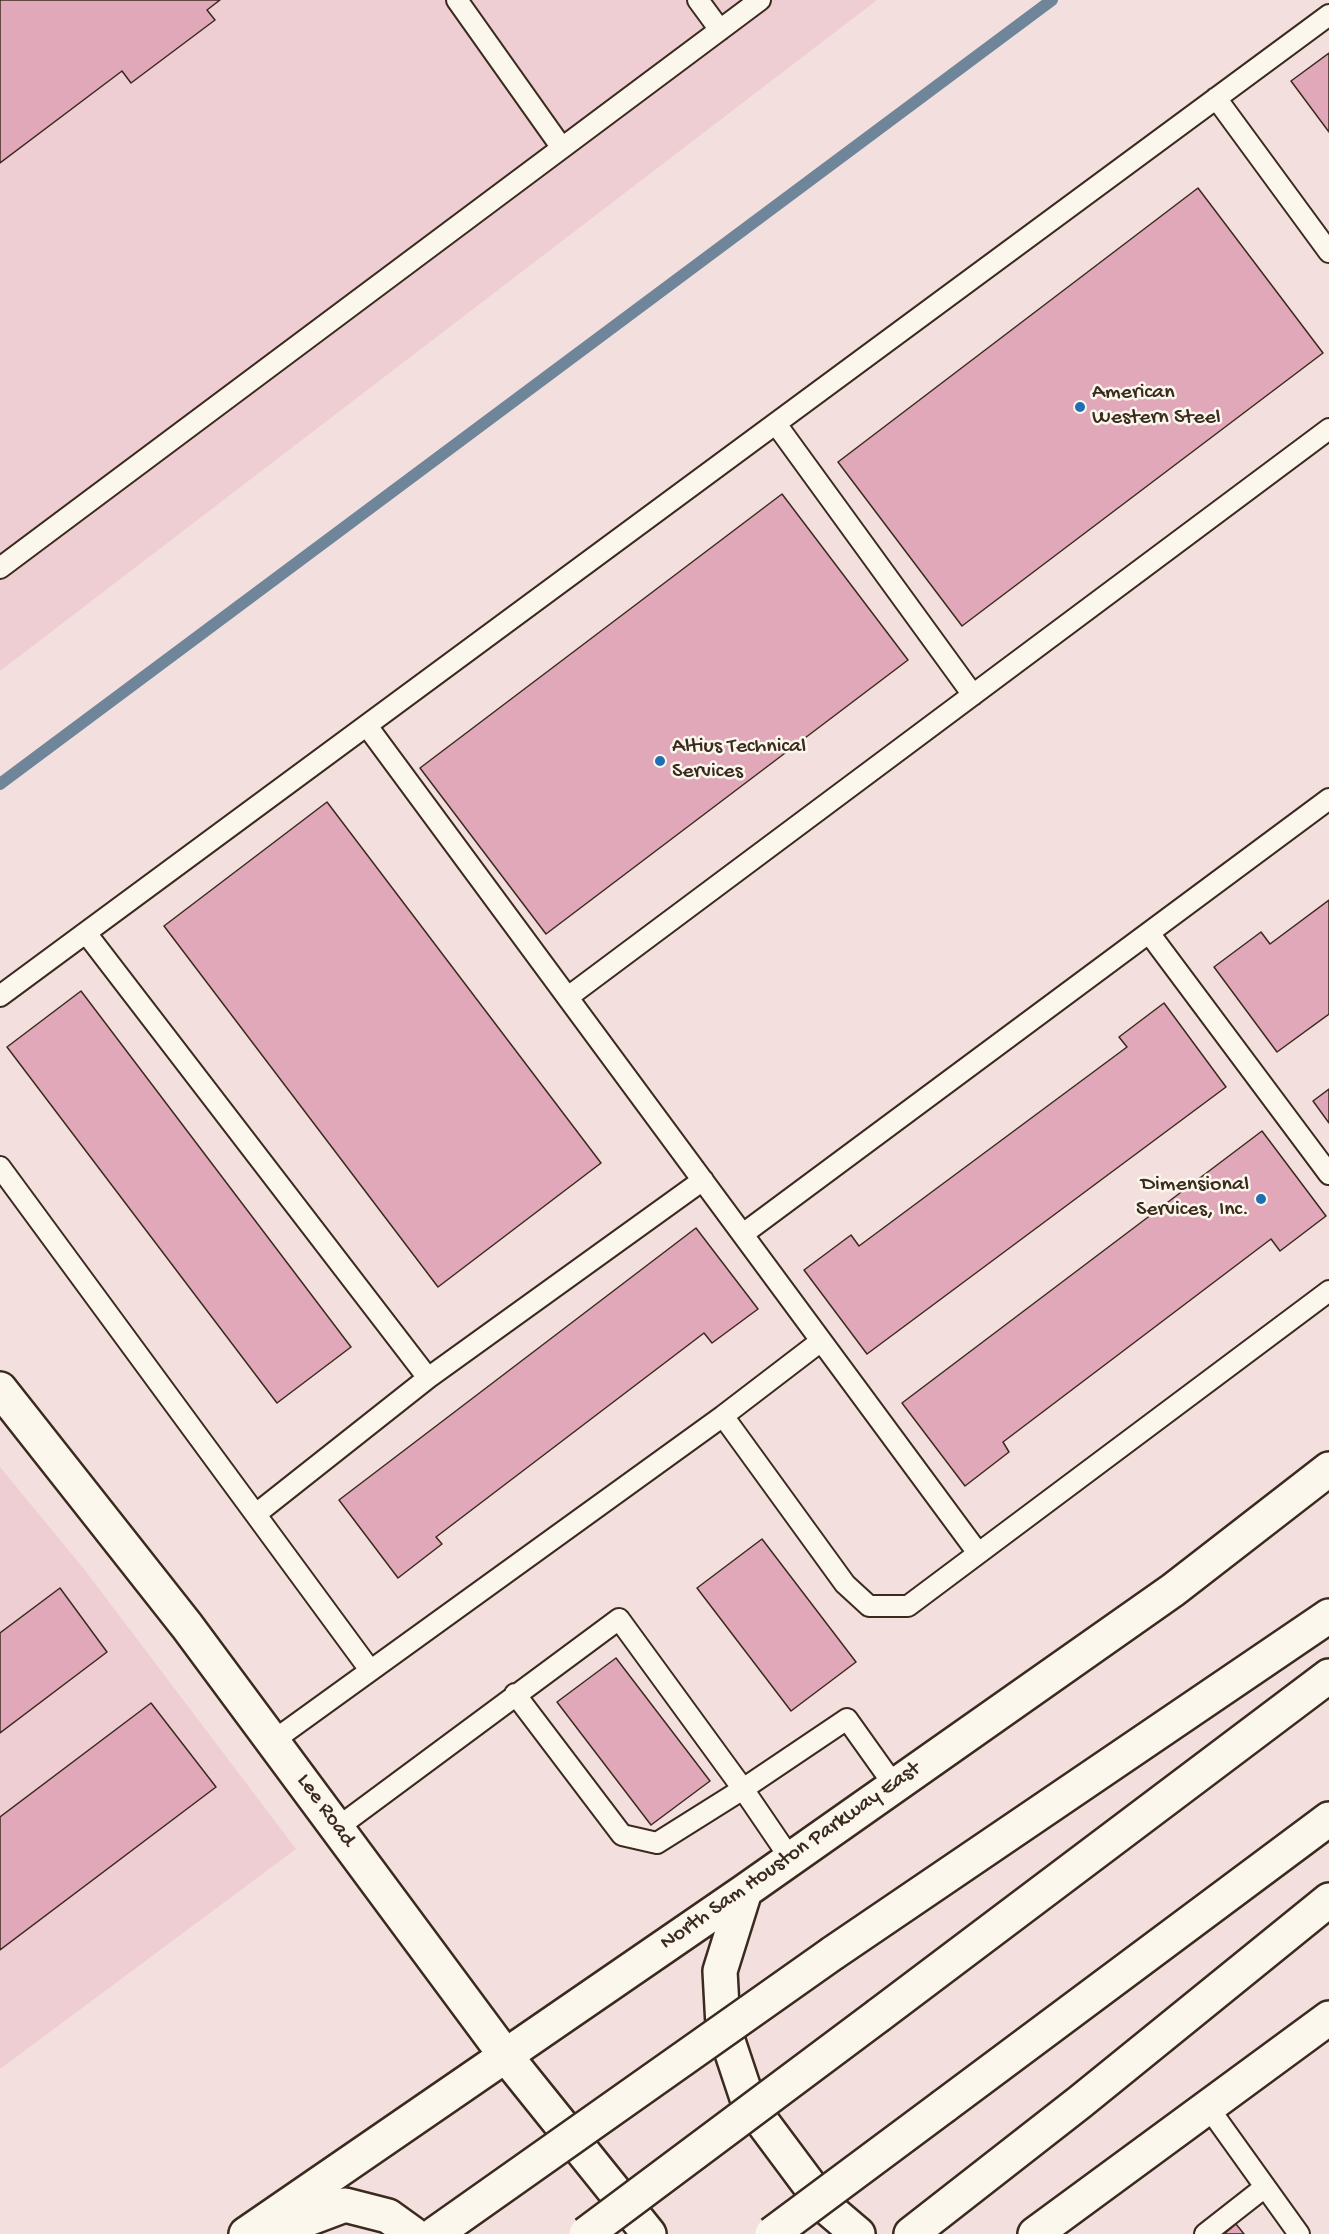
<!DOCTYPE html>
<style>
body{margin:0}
canvas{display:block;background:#f3dfdd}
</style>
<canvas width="1329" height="2234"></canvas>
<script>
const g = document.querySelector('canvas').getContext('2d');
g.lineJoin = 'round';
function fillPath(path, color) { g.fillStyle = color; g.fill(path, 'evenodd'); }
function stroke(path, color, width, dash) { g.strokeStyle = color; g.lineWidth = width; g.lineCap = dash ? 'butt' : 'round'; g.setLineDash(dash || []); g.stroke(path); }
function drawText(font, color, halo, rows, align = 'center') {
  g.font = font + ' "Gochi Hand",sans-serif'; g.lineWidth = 5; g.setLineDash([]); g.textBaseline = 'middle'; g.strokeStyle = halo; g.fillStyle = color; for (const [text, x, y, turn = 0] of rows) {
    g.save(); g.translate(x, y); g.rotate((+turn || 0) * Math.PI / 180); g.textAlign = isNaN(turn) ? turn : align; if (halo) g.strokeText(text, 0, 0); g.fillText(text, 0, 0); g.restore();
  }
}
const built = new Path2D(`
 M 0,0 L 877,0 L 0,671 Z
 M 0,1467 L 84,1569 L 296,1849 L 0,2069 Z`);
const stream = new Path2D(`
 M 0,784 L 1052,0`);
const building = new Path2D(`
 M 0,0 L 220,0 L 207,10 L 215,20 L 131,83 L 122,71 L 0,163 Z
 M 1329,53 L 1329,132 L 1291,81 Z
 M 1198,188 L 1323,353 L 962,626 L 838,462 Z
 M 782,494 L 908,660 L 546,934 L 420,768 Z
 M 327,802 L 601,1163 L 438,1287 L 164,926 Z
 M 1329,900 L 1329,1014 L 1277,1052 L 1214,967 L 1261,932 L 1270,944 Z
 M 81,991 L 351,1347 L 277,1403 L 7,1047 Z
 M 1164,1003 L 1226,1087 L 867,1354 L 804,1270 L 851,1235 L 859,1246 L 1127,1047 L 1119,1037 Z
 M 1329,1089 L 1329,1123 L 1313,1101 Z
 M 1262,1131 L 1326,1216 L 1280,1251 L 1271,1239 L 1003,1442 L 1009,1452 L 965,1486 L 902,1403 Z
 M 696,1228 L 758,1309 L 712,1343 L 704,1333 L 436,1537 L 442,1544 L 398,1578 L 339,1500 Z
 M 762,1539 L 856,1662 L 791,1711 L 697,1588 Z
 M 60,1588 L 107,1652 L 0,1733 L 0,1633 Z
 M 616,1658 L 710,1781 L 651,1825 L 557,1702 Z
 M 151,1703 L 216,1787 L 0,1950 L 0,1817 Z
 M 1236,2224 L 1244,2234 L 1224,2234 Z`);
const lane = new Path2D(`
 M 457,0 L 562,148
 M 698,0 L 720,30
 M 1216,98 L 1329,252
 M 776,424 L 973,695
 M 0,568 L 760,0
 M 367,726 L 978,1553
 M 86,933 L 428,1378 L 256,1514
 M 1149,933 L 1329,1174
 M 0,996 L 1329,15
 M 568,997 L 1329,429
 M 0,1167 L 370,1670
 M 743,1234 L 1329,799
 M 428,1378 L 703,1180
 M 723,1416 L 821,1341
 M 515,1694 L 622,1835 L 657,1843 L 743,1789 L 847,1719 L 894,1785
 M 273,1741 L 723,1416 L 845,1584 L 869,1606 L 908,1606 L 1329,1291
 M 337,1828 L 619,1619 L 743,1789 L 790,1858
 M 1208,2107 L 1299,2234
 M 1205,2234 L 1265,2187`);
const secondary = new Path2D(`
 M 0,1389 L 187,1626 L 505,2055 L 649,2234
 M 745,1891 L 720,1971 L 723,2026 L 749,2104 L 825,2206 L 858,2234
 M 246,2234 L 745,1891 L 1173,1590 L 1329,1469
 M 268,2234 L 345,2205 L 388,2216 L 413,2234
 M 1035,2234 L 1329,2018`);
const highway = new Path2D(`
 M 833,1953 L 1329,1616
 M 879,2015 L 1329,1676
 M 944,2106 L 1329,1819
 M 911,2234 L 1080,2102 L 1329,1900`);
const highwayBridge = new Path2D(`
 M 435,2234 L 833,1953
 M 586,2234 L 879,2015
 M 772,2234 L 944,2106`);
const markers = [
 [1080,407,6,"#1f6fb2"],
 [660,761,6,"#1f6fb2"],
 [1261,1199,6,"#1f6fb2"]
];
const poiNames = [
 ["American",1092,394],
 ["Western Steel",1092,419],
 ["Altius Technical",672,748],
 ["Services",672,773],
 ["Dimensional",1249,1186,"right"],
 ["Services, Inc.",1249,1211,"right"]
];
const streetNames = [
 ["Lee Road",325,1811,54],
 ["North Sam Houston Parkway East",791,1857,-35]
];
fillPath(built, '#eeced2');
stroke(stream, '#6f859a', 12);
fillPath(building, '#e1a8ba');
stroke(building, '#3b2a1e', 1.5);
stroke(lane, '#3b2a1e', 24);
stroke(secondary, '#3b2a1e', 38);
stroke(highway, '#3b2a1e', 38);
stroke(lane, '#fbf7ec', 20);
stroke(secondary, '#fbf7ec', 33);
stroke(highway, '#fbf7ec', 33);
stroke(highwayBridge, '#3b2a1e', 38, []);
stroke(highwayBridge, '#fbf7ec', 33);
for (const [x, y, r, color] of markers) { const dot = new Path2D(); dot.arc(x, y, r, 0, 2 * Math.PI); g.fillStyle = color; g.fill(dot); stroke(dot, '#fbf7ec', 2); }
drawText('22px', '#3b2a1e', '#fbf7ec', poiNames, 'left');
drawText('22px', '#3b2a1e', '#fbf7ec', streetNames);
</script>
